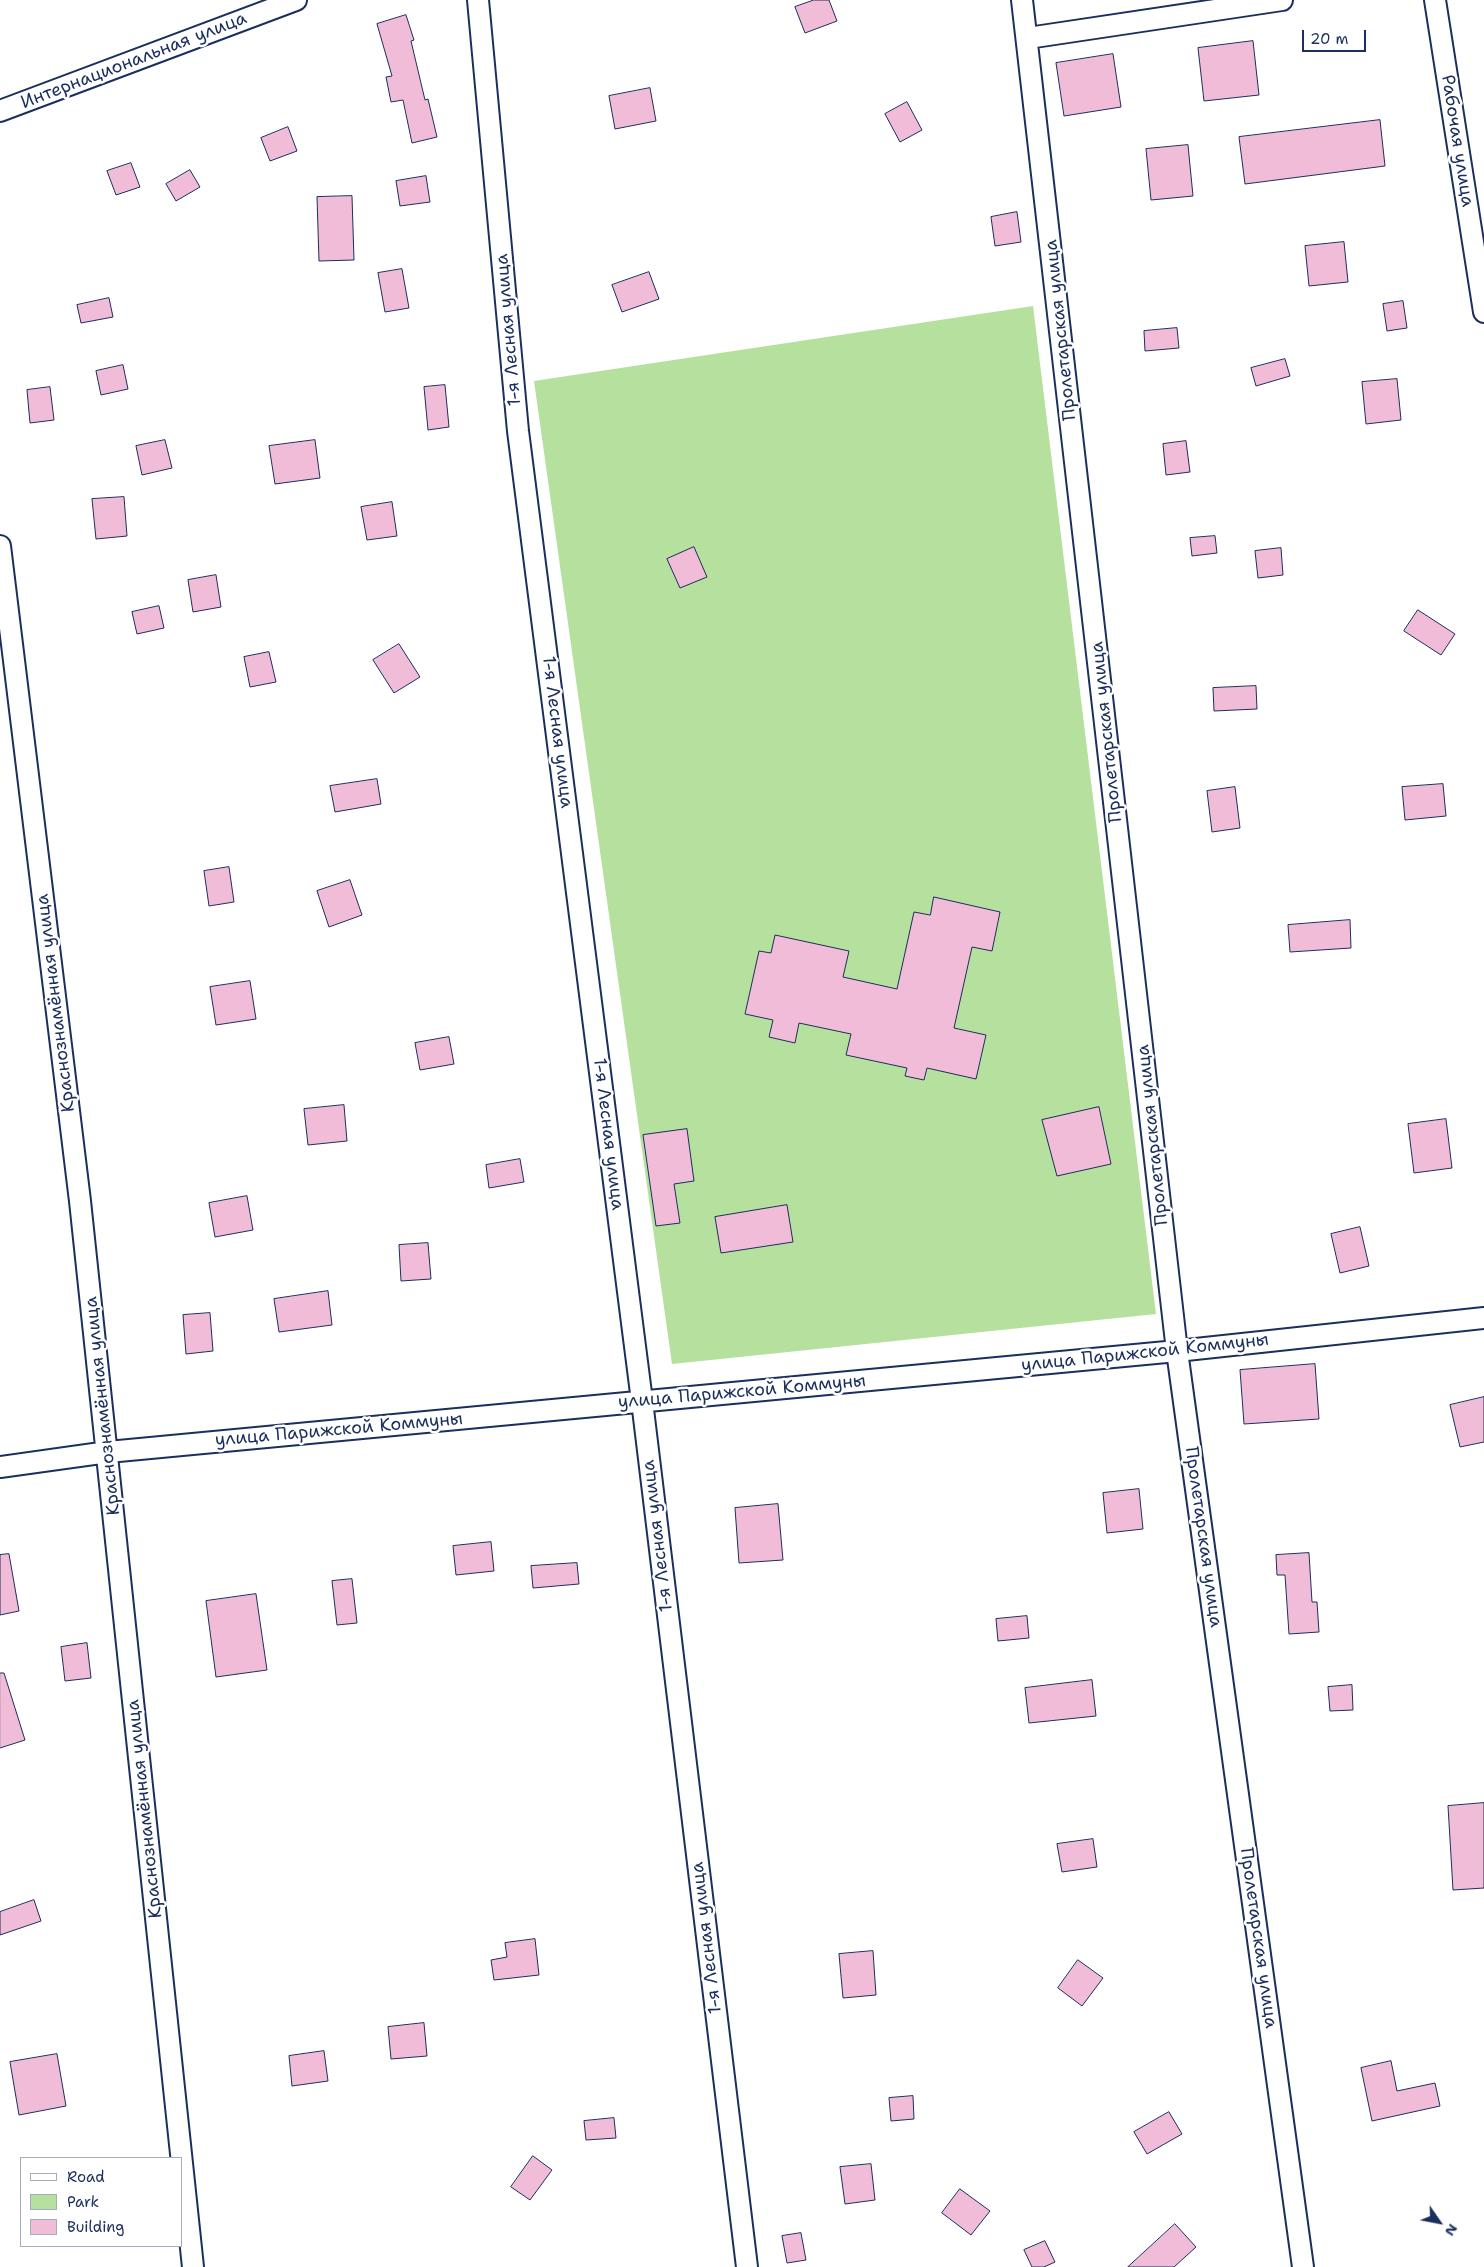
<!DOCTYPE html>
<meta charset="utf-8">
<style>
body{margin:0}
#map{position:relative;width:1484px;height:2267px;overflow:hidden;background:#fff;font-family:"Shantell Sans",sans-serif}
canvas{display:block}
.legend{position:absolute;left:20px;top:2157px;width:162px;height:90px;box-sizing:border-box;background:#fff;border:1px solid #a4acbf;margin:0;padding:6px 9px;list-style:none;font-size:15px;color:#1b2f5e}
.legend li{display:flex;align-items:center;gap:10px;height:25px}
.legend b{width:25px;border:1px solid #a4acbf}
.north{position:absolute;left:1414px;top:2197px;width:50px;height:50px;-webkit-text-stroke:4px #fff;paint-order:stroke;rotate:123deg;font-size:14px;font-weight:700;line-height:20px;text-align:center;color:#1b2f5e}
.north::after{content:'';display:block;margin:auto;width:18px;height:22px;background:#1b2f5e;clip-path:polygon(50% 0,100% 100%,50% 72%,0 100%)}
.scale{position:absolute;left:1302px;top:30px;width:64px;height:22px;box-sizing:border-box;border:2px solid #1b2f5e;border-top:0;padding-left:6px;font-size:15px;line-height:18px;white-space:nowrap;color:#1b2f5e;-webkit-text-stroke:4px #fff;paint-order:stroke}
</style>
<div id="map">
<canvas width="1484" height="2267"></canvas>
<ul class="legend">
<li><b style="height:6px;background:#fff"></b>Road</li>
<li><b style="height:14px;background:#b6e09d"></b>Park</li>
<li><b style="height:14px;background:#f1bcd7"></b>Building</li>
</ul>
<div class="north">N</div>
<div class="scale">20 m</div>
</div>
<script>
const g = document.querySelector('canvas').getContext('2d');
g.lineJoin = 'round';
function fillPath(path, color) { g.fillStyle = color; g.fill(path, 'evenodd'); }
function stroke(path, color, width, dash) { g.strokeStyle = color; g.lineWidth = width; g.lineCap = dash ? 'butt' : 'round'; g.setLineDash(dash || []); g.stroke(path); }
function drawText(font, color, halo, rows, align = 'center') {
  g.font = font + ' "Shantell Sans",sans-serif'; g.lineWidth = 5; g.setLineDash([]); g.textBaseline = 'middle'; g.strokeStyle = halo; g.fillStyle = color; for (const [text, x, y, turn = 0] of rows) {
    g.save(); g.translate(x, y); g.rotate((+turn || 0) * Math.PI / 180); g.textAlign = isNaN(turn) ? turn : align; if (halo) g.strokeText(text, 0, 0); g.fillText(text, 0, 0); g.restore();
  }
}
const green = new Path2D(`
 M 1033,306 L 1156,1314 L 672,1364 L 534,381 Z`);
const building = new Path2D(`
 M 814,0 L 829,0 L 837,21 L 805,33 L 795,7 Z
 M 406,15 L 414,40 L 411,41 L 425,100 L 428,99 L 437,137 L 412,143 L 403,100 L 391,102 L 386,77 L 392,76 L 377,24 Z
 M 1253,41 L 1259,95 L 1204,101 L 1198,48 Z
 M 1113,54 L 1121,107 L 1064,116 L 1056,63 Z
 M 650,88 L 656,121 L 615,129 L 609,96 Z
 M 907,102 L 922,130 L 900,142 L 885,114 Z
 M 1380,120 L 1385,166 L 1245,184 L 1239,137 Z
 M 288,127 L 297,151 L 270,161 L 261,138 Z
 M 1188,145 L 1193,196 L 1151,200 L 1146,149 Z
 M 131,163 L 140,187 L 116,195 L 107,171 Z
 M 190,170 L 200,187 L 176,201 L 166,184 Z
 M 426,176 L 430,202 L 400,206 L 396,181 Z
 M 352,196 L 354,260 L 319,261 L 317,197 Z
 M 1017,212 L 1021,242 L 995,246 L 991,217 Z
 M 1344,242 L 1348,282 L 1309,286 L 1305,246 Z
 M 402,269 L 409,308 L 385,312 L 378,273 Z
 M 649,272 L 659,299 L 622,312 L 612,285 Z
 M 109,298 L 113,317 L 81,323 L 77,305 Z
 M 1403,301 L 1407,328 L 1387,331 L 1383,304 Z
 M 1177,328 L 1179,348 L 1145,351 L 1144,331 Z
 M 1285,359 L 1290,376 L 1256,386 L 1251,368 Z
 M 123,365 L 128,389 L 101,395 L 96,371 Z
 M 1397,379 L 1401,420 L 1366,424 L 1362,382 Z
 M 445,385 L 449,427 L 428,430 L 424,387 Z
 M 50,387 L 54,420 L 30,423 L 27,390 Z
 M 165,440 L 172,468 L 142,475 L 136,446 Z
 M 315,440 L 320,478 L 275,484 L 269,446 Z
 M 1186,441 L 1190,472 L 1166,475 L 1163,444 Z
 M 124,497 L 127,536 L 96,539 L 92,499 Z
 M 392,502 L 397,536 L 367,540 L 361,507 Z
 M 1215,536 L 1217,553 L 1192,556 L 1190,538 Z
 M 694,547 L 707,577 L 680,588 L 667,559 Z
 M 1281,548 L 1283,575 L 1258,578 L 1255,551 Z
 M 216,575 L 221,607 L 193,612 L 188,580 Z
 M 159,606 L 164,628 L 137,634 L 132,612 Z
 M 1418,610 L 1455,634 L 1441,655 L 1404,631 Z
 M 399,644 L 420,677 L 394,693 L 373,660 Z
 M 269,652 L 276,682 L 250,687 L 244,657 Z
 M 1256,686 L 1257,709 L 1214,711 L 1213,688 Z
 M 377,779 L 381,804 L 335,812 L 330,786 Z
 M 1443,784 L 1446,816 L 1405,820 L 1402,787 Z
 M 1235,787 L 1240,828 L 1212,832 L 1207,791 Z
 M 229,867 L 234,902 L 209,906 L 204,871 Z
 M 350,880 L 362,915 L 329,927 L 317,891 Z
 M 934,897 L 1000,912 L 992,951 L 972,947 L 954,1028 L 986,1035 L 976,1079 L 927,1068 L 924,1080 L 905,1076 L 907,1068 L 846,1055 L 851,1034 L 799,1023 L 795,1043 L 769,1037 L 773,1020 L 745,1014 L 759,951 L 771,953 L 775,935 L 849,951 L 843,977 L 897,989 L 914,912 L 930,915 Z
 M 1350,920 L 1351,948 L 1290,952 L 1288,925 Z
 M 250,981 L 256,1019 L 216,1025 L 210,987 Z
 M 449,1037 L 454,1064 L 420,1070 L 415,1043 Z
 M 344,1105 L 347,1141 L 308,1145 L 304,1109 Z
 M 1099,1107 L 1111,1164 L 1057,1176 L 1042,1120 Z
 M 1446,1119 L 1452,1168 L 1414,1173 L 1408,1124 Z
 M 687,1129 L 694,1181 L 674,1184 L 680,1223 L 656,1226 L 643,1135 Z
 M 520,1159 L 524,1182 L 489,1188 L 486,1165 Z
 M 247,1196 L 253,1230 L 215,1237 L 209,1203 Z
 M 787,1205 L 793,1242 L 721,1253 L 715,1217 Z
 M 1360,1227 L 1369,1266 L 1340,1273 L 1331,1234 Z
 M 428,1243 L 431,1279 L 401,1281 L 399,1245 Z
 M 328,1291 L 332,1325 L 279,1332 L 274,1299 Z
 M 210,1313 L 213,1351 L 186,1354 L 183,1315 Z
 M 1315,1364 L 1319,1419 L 1244,1424 L 1240,1370 Z
 M 1484,1397 L 1484,1442 L 1460,1447 L 1450,1405 Z
 M 1139,1489 L 1143,1529 L 1107,1533 L 1103,1493 Z
 M 778,1504 L 783,1560 L 739,1563 L 735,1508 Z
 M 491,1542 L 494,1571 L 456,1575 L 453,1546 Z
 M 1309,1553 L 1312,1602 L 1317,1602 L 1319,1632 L 1289,1634 L 1285,1575 L 1277,1575 L 1276,1555 Z
 M 9,1554 L 19,1611 L 0,1615 L 0,1555 Z
 M 577,1563 L 579,1584 L 533,1588 L 531,1566 Z
 M 352,1579 L 357,1623 L 337,1625 L 332,1581 Z
 M 256,1594 L 267,1670 L 216,1677 L 206,1601 Z
 M 1027,1616 L 1029,1638 L 998,1641 L 996,1619 Z
 M 87,1643 L 91,1678 L 65,1681 L 61,1647 Z
 M 0,1673 L 4,1673 L 25,1740 L 0,1748 Z
 M 1092,1680 L 1096,1716 L 1029,1723 L 1025,1688 Z
 M 1352,1685 L 1353,1710 L 1330,1711 L 1328,1687 Z
 M 1484,1803 L 1484,1888 L 1453,1890 L 1448,1806 Z
 M 1093,1839 L 1097,1867 L 1062,1872 L 1057,1844 Z
 M 34,1900 L 41,1921 L 0,1935 L 0,1912 Z
 M 535,1939 L 539,1975 L 494,1980 L 491,1960 L 507,1957 L 505,1943 Z
 M 873,1951 L 876,1995 L 843,1998 L 839,1954 Z
 M 1078,1960 L 1103,1978 L 1082,2006 L 1058,1988 Z
 M 424,2023 L 427,2056 L 391,2059 L 388,2027 Z
 M 324,2051 L 328,2081 L 292,2086 L 289,2056 Z
 M 57,2054 L 66,2106 L 19,2115 L 10,2062 Z
 M 1391,2061 L 1397,2091 L 1435,2083 L 1440,2106 L 1372,2121 L 1361,2068 Z
 M 913,2096 L 914,2119 L 891,2121 L 889,2098 Z
 M 1169,2112 L 1182,2134 L 1147,2154 L 1134,2132 Z
 M 614,2118 L 616,2138 L 586,2140 L 584,2121 Z
 M 533,2156 L 552,2170 L 530,2200 L 511,2187 Z
 M 871,2164 L 875,2200 L 845,2204 L 840,2167 Z
 M 960,2189 L 990,2211 L 971,2235 L 942,2213 Z
 M 1175,2224 L 1196,2247 L 1174,2267 L 1128,2267 Z
 M 801,2233 L 806,2260 L 787,2263 L 782,2236 Z
 M 1045,2241 L 1055,2262 L 1044,2267 L 1032,2267 L 1024,2250 Z`);
const minor = new Path2D(`
 M 478,0 L 518,431 L 642,1401 L 747,2267
 M 1022,0 L 1177,1351 L 1303,2267
 M 1435,0 L 1484,312
 M 1028,38 L 1282,0
 M 0,111 L 296,0
 M 0,546 L 80,1201 L 193,2267
 M 0,1467 L 108,1452 L 1177,1351 L 1484,1318`);
const streetNames = [
 ["Интернациональная улица",134,61,-21],
 ["Рабочая улица",1457,141,81],
 ["1-я Лесная улица",509,330,-95],
 ["Пролетарская улица",1061,330,-96],
 ["1-я Лесная улица",557,732,83],
 ["Пролетарская улица",1107,732,-96],
 ["Краснознамённая улица",56,1003,-97],
 ["1-я Лесная улица",608,1134,83],
 ["Пролетарская улица",1153,1135,-96],
 ["улица Парижской Коммуны",1145,1353,-6],
 ["улица Парижской Коммуны",742,1392,-5],
 ["Краснознамённая улица",103,1406,-96],
 ["улица Парижской Коммуны",339,1430,-5],
 ["1-я Лесная улица",658,1536,-97],
 ["Пролетарская улица",1203,1537,82],
 ["Краснознамённая улица",145,1809,-96],
 ["1-я Лесная улица",707,1938,-97],
 ["Пролетарская улица",1258,1938,82]
];
fillPath(green, '#b6e09d');
fillPath(building, '#f1bcd7');
stroke(building, '#1b2f5e', 1);
stroke(minor, '#1b2f5e', 24);
stroke(minor, '#fff', 20);
drawText('18px', '#1b2f5e', '#fff', streetNames);
</script>
